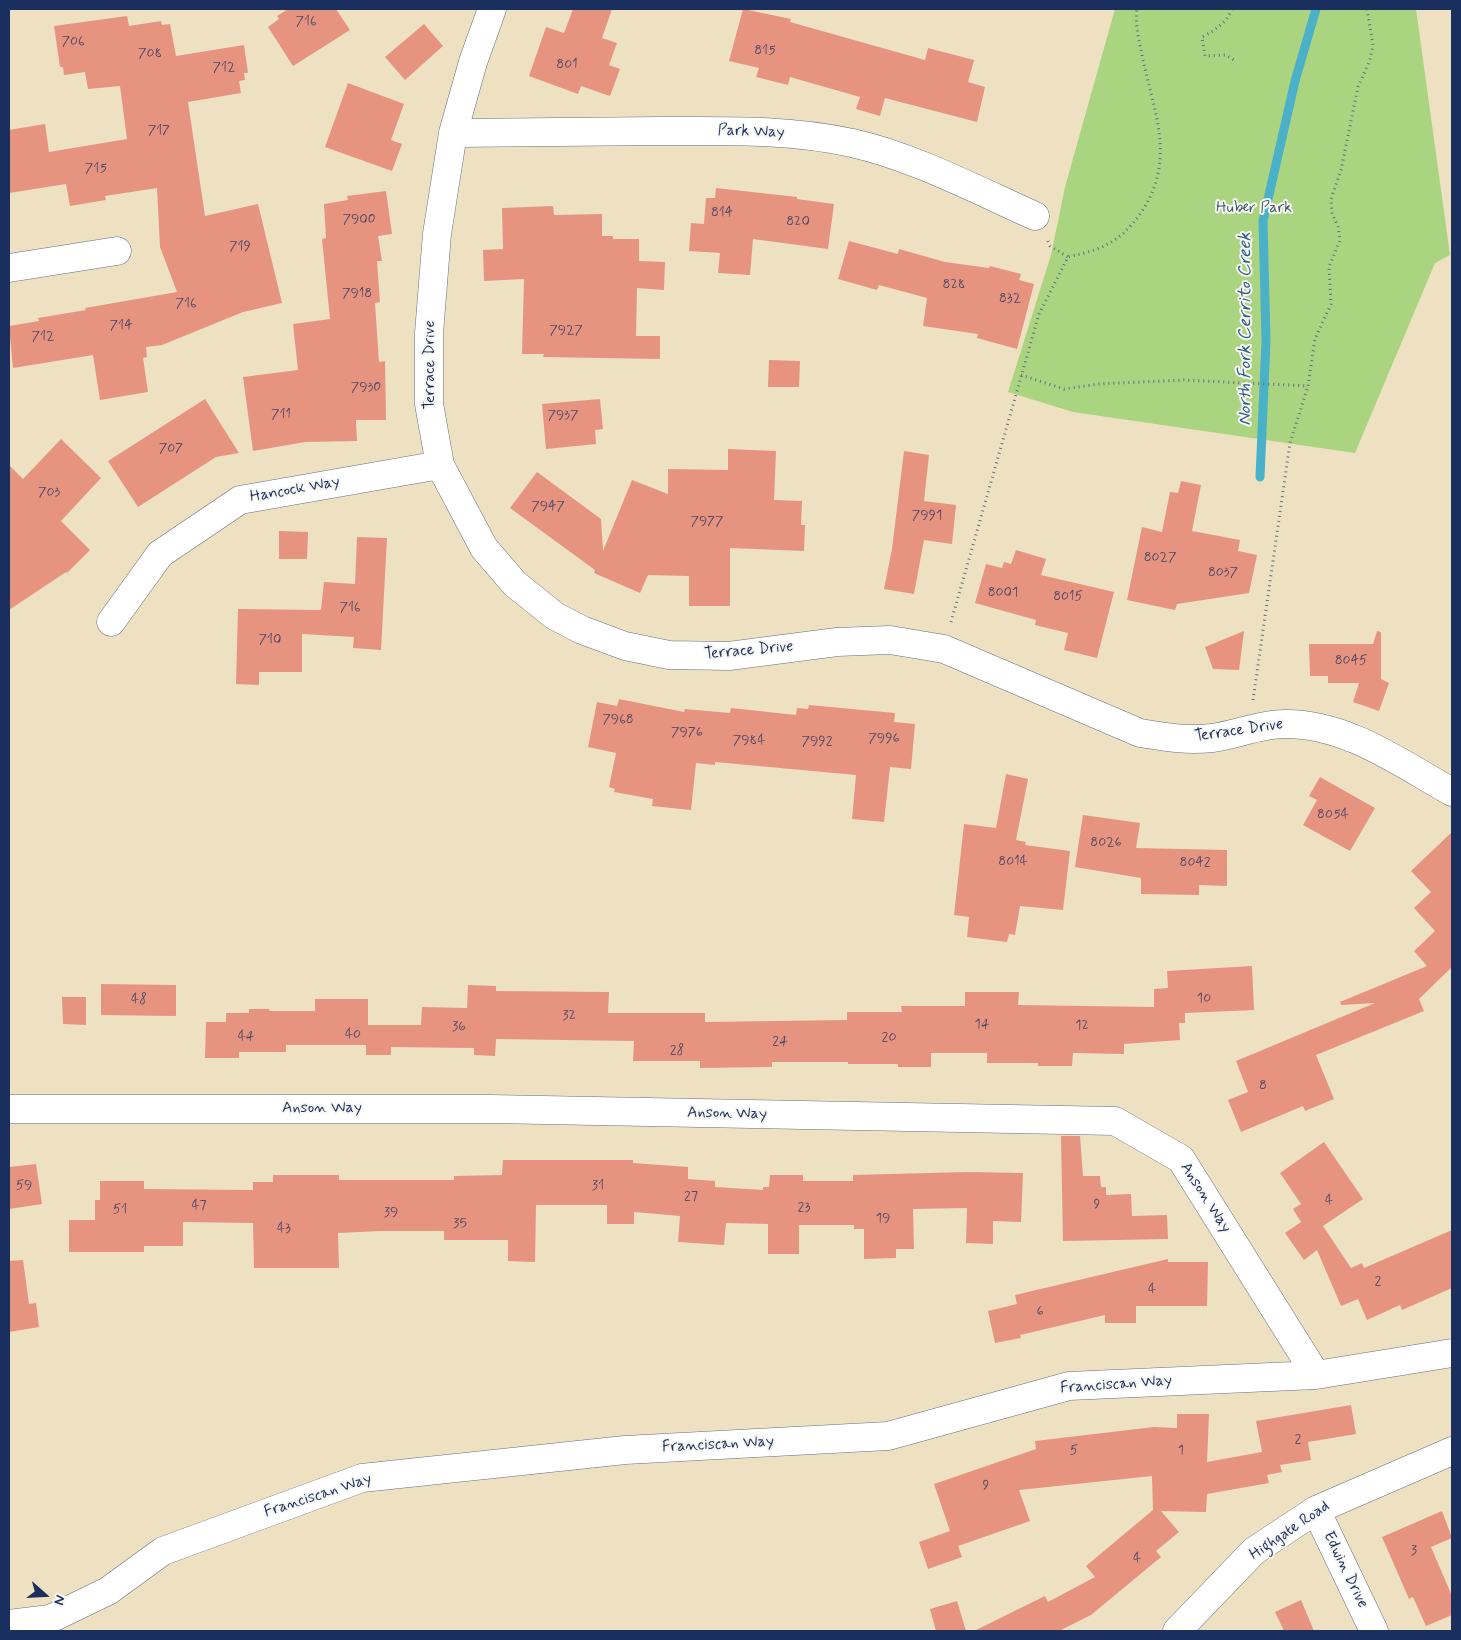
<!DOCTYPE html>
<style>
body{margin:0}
#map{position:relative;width:1461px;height:1640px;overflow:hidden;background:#ede1c1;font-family:Mynerve,sans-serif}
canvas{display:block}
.frame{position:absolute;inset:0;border:10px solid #1b2f5e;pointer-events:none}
.north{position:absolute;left:20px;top:1570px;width:50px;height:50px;-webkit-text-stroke:4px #f6f6f2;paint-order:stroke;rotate:109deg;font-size:14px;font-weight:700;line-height:20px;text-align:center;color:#1b2f5e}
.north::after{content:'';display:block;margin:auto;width:18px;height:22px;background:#1b2f5e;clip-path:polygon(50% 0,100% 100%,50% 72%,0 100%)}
</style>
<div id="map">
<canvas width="1461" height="1640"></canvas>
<div class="frame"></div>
<div class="north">N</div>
</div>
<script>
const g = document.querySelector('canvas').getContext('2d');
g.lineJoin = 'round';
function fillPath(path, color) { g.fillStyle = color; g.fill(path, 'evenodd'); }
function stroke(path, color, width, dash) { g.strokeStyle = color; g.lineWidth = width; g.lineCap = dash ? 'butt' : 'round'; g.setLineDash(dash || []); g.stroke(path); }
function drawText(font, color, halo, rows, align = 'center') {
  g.font = font + ' Mynerve,sans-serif'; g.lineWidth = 4; g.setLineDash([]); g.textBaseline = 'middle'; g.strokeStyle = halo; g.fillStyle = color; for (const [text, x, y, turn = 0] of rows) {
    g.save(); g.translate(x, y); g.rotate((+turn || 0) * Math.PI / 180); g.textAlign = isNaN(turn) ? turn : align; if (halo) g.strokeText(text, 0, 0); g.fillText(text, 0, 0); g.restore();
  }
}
const green = new Path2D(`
 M 1115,9 L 1416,9 L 1450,255 L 1435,263 L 1355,453 L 1073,412 L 1008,392 L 1051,255 L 1065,187 Z`);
const stream = new Path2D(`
 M 1260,477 L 1266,341 L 1263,221 L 1295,81 L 1316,9`);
const building = new Path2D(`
 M 288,9 L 336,9 L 350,30 L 293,66 L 268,27 L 279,19 L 277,16 Z
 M 573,9 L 612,9 L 602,38 L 617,43 L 609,65 L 620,69 L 610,96 L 581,86 L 578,94 L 529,76 L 546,27 L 564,33 Z
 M 743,9 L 791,19 L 790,22 L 925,60 L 928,48 L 974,60 L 968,82 L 985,87 L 977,122 L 885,98 L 880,116 L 856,109 L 860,97 L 790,77 L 788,85 L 756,77 L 759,68 L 729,61 Z
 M 127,16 L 129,26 L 161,21 L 162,25 L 170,24 L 176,56 L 244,45 L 248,73 L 244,73 L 245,80 L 239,81 L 241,93 L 188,102 L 205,216 L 258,204 L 282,303 L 243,312 L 162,345 L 146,347 L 147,357 L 143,358 L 148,392 L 100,400 L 93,355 L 13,368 L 9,326 L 39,321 L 38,318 L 86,310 L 85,308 L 177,292 L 160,247 L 157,188 L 105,196 L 106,200 L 70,206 L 66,184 L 9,193 L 9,130 L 45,124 L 49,152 L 127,139 L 120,86 L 88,89 L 85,72 L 64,75 L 63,67 L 60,67 L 54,26 Z
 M 424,24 L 443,46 L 405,80 L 385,57 Z
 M 348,83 L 404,104 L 391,140 L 402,144 L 392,171 L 325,147 Z
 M 716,188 L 797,197 L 797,199 L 834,204 L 828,249 L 753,239 L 750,275 L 718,273 L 720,253 L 689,251 L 691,223 L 704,224 L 706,198 L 715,198 Z
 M 386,191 L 392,234 L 378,236 L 382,261 L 377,261 L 380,302 L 375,303 L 379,362 L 385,361 L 386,420 L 356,420 L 357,441 L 305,442 L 253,451 L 243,377 L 298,370 L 293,324 L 330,319 L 322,239 L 326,238 L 324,204 L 348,200 L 347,196 Z
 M 553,206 L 554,215 L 602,214 L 602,236 L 613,236 L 613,239 L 639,239 L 639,261 L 665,262 L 664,290 L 637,288 L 636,336 L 660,336 L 660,359 L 543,357 L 544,354 L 522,354 L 524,279 L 484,281 L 483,250 L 503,249 L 502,208 Z
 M 849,241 L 898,254 L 899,249 L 945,262 L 989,268 L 990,266 L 1021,274 L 1019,280 L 1034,284 L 1017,349 L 977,338 L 978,334 L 923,326 L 927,298 L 879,285 L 877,290 L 838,279 Z
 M 769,360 L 800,361 L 799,387 L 768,387 Z
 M 205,399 L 239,453 L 216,457 L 138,507 L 108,461 Z
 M 600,399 L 603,429 L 595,430 L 596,444 L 546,449 L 542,404 Z
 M 61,439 L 101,478 L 61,521 L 90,550 L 67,573 L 66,572 L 9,610 L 9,465 L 23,479 Z
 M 728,449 L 776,451 L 774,500 L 802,501 L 801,525 L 805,525 L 804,551 L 730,548 L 730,606 L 689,606 L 689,576 L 648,575 L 640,593 L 594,573 L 595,570 L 510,508 L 537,472 L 601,519 L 603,551 L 632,480 L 668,494 L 668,469 L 728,470 Z
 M 904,451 L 929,455 L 924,501 L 956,505 L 952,544 L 924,540 L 914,594 L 884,589 L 892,549 Z
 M 1181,481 L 1201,485 L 1192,531 L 1240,540 L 1238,551 L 1257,555 L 1249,593 L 1177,604 L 1175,610 L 1127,600 L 1142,527 L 1162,532 L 1170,492 L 1178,493 Z
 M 279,531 L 308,532 L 307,559 L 279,559 Z
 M 357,537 L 387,538 L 381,650 L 353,648 L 354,637 L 302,634 L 302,672 L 259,672 L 259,685 L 236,684 L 238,609 L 321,610 L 324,582 L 355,584 Z
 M 1016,550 L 1046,559 L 1041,575 L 1114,592 L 1097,658 L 1064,650 L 1068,633 L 1035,625 L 1036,620 L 975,603 L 986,564 L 1002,568 L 1004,562 L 1011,564 Z
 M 1244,631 L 1239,670 L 1213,669 L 1205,647 Z
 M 1377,631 L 1381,632 L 1381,679 L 1389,683 L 1379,711 L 1353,702 L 1359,683 L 1328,683 L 1328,676 L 1310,676 L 1309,644 L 1373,644 Z
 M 619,699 L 684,712 L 685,709 L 730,713 L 731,708 L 796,715 L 797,708 L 808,709 L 809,705 L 895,713 L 894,722 L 915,724 L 911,769 L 890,767 L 884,822 L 852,819 L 856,775 L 715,762 L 715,765 L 696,763 L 691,810 L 652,806 L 653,799 L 614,792 L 615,789 L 609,787 L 616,753 L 588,747 L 597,702 L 617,706 Z
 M 1006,774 L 1028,779 L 1016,840 L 1026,842 L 1025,845 L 1070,851 L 1063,910 L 1020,906 L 1015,935 L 1009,934 L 1007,942 L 967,937 L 969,917 L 954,915 L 964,824 L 996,828 Z
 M 1320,777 L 1375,808 L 1350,851 L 1303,825 L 1317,800 L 1309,796 Z
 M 1083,815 L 1140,823 L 1136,848 L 1227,850 L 1227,886 L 1199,885 L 1199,895 L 1141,894 L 1141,878 L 1075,867 Z
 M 1452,832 L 1452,967 L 1419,999 L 1424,1011 L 1316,1055 L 1334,1099 L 1305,1111 L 1303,1106 L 1241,1132 L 1228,1100 L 1248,1092 L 1236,1061 L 1375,1003 L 1341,1005 L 1340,1002 L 1427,966 L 1414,951 L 1435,931 L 1414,908 L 1431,892 L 1411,871 Z
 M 1252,966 L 1254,1010 L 1185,1013 L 1185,1023 L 1179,1023 L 1180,1040 L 1124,1044 L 1124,1054 L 1073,1053 L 1072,1066 L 1038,1066 L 1038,1063 L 987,1063 L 987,1053 L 931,1053 L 931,1067 L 898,1067 L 898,1064 L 848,1064 L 848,1062 L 772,1062 L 772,1067 L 700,1068 L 700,1061 L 633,1061 L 634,1041 L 496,1039 L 495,1056 L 474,1055 L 474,1048 L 391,1047 L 391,1055 L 366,1055 L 366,1045 L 286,1045 L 286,1052 L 239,1052 L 239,1058 L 205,1058 L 206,1022 L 226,1022 L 226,1013 L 249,1013 L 249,1009 L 269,1009 L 270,1011 L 315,1011 L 315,999 L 368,999 L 368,1025 L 421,1025 L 422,1007 L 467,1008 L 468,985 L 496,986 L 496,991 L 609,992 L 608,1013 L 705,1013 L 705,1022 L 847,1020 L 847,1012 L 902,1012 L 901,1006 L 965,1006 L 965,992 L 1019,992 L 1018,1005 L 1154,1007 L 1154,989 L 1168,988 L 1167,971 Z
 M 101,984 L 176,985 L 176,1016 L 101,1015 Z
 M 62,997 L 86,997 L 86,1025 L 63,1024 Z
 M 1061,1136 L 1080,1136 L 1083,1176 L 1100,1176 L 1101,1187 L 1106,1187 L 1106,1195 L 1131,1194 L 1132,1216 L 1167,1215 L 1168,1239 L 1063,1241 Z
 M 1324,1142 L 1363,1199 L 1323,1226 L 1351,1268 L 1362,1263 L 1364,1268 L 1452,1230 L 1452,1288 L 1402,1310 L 1400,1305 L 1367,1320 L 1358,1299 L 1341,1306 L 1317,1250 L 1304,1260 L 1285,1233 L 1301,1222 L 1293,1209 L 1301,1204 L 1280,1173 Z
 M 503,1160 L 633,1160 L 633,1163 L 688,1167 L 688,1179 L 715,1181 L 715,1187 L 763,1190 L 763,1187 L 769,1187 L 770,1175 L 803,1175 L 803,1181 L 853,1181 L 853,1175 L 967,1172 L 1023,1173 L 1021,1222 L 993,1221 L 993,1244 L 966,1243 L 967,1208 L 913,1209 L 914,1249 L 896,1249 L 896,1258 L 864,1259 L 864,1229 L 854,1229 L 854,1225 L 799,1225 L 799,1254 L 768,1254 L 768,1224 L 726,1223 L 724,1245 L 678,1242 L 680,1216 L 634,1212 L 634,1224 L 607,1224 L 607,1205 L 536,1205 L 535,1262 L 508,1261 L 508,1240 L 444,1240 L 444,1231 L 381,1231 L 338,1233 L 339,1268 L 254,1268 L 253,1223 L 183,1222 L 183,1246 L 144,1246 L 144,1252 L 69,1252 L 69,1220 L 95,1220 L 95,1200 L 100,1200 L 100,1181 L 144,1181 L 144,1189 L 253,1190 L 253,1182 L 273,1182 L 273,1175 L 339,1175 L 339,1180 L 454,1180 L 454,1176 L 502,1175 Z
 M 36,1164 L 42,1204 L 9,1209 L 9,1167 Z
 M 1168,1259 L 1168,1262 L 1208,1262 L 1207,1306 L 1136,1306 L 1136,1323 L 1105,1323 L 1105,1315 L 1020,1335 L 1021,1338 L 995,1343 L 988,1311 L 1017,1304 L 1015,1295 Z
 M 23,1260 L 29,1304 L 36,1303 L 39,1327 L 9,1332 L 9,1261 Z
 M 1351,1405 L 1356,1434 L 1308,1442 L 1311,1460 L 1280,1465 L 1282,1472 L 1267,1475 L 1269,1483 L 1207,1494 L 1206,1512 L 1161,1511 L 1179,1532 L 1156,1551 L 1161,1557 L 1091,1615 L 1059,1631 L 974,1631 L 1045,1596 L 1048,1602 L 1095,1577 L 1086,1566 L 1153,1510 L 1152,1476 L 1019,1490 L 1030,1521 L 958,1546 L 962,1557 L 928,1569 L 919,1542 L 950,1531 L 934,1484 L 1036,1449 L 1035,1441 L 1154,1427 L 1177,1428 L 1177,1414 L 1209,1414 L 1207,1462 L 1262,1452 L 1256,1421 Z
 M 1442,1511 L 1452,1538 L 1431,1547 L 1452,1596 L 1452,1615 L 1426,1626 L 1413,1597 L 1409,1599 L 1382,1537 Z
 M 1301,1600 L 1314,1631 L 1284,1631 L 1275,1612 Z
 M 957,1601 L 966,1631 L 936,1631 L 930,1609 Z`);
const path = new Path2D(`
 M 1232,9 C 1226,23 1216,30 1202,37 L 1205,56 L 1226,55 L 1234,60
 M 1048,241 L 1050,246 L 1068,257
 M 1021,375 L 1064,389 L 1099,384 L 1184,380 L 1308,386 L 1315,339 L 1331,304 L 1329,267 L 1340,240 L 1338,226 L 1332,214 L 1331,199 L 1341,170 L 1358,87 L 1370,60 L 1373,45 L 1367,9
 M 951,622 L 1039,314 L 1068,257 C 1103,249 1119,243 1140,214 C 1179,159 1152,109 1141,50 C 1138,36 1135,23 1137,9
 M 1253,700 L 1290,443 L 1308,386`);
const minor = new Path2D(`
 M 492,9 L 473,62 L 453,133 L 437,234 L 429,333 L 429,404 L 440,465 L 484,548 L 515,584 L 555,616 L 582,630 L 625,646 L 669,655 L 729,656 L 837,642 L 890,640 L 944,649 L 1140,733 C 1164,737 1188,741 1212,738 C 1236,735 1260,724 1284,724 C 1346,723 1400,763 1452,792
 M 453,133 C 522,132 591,132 661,131 C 725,131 789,129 852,143 C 912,156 979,191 1035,216
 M 9,268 L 117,251
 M 111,622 L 160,554 L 240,500 L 440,465
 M 9,1109 L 491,1109 L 1115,1121 L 1181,1159 L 1316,1375
 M 1316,1510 L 1374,1631
 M 9,1624 L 50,1619 L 108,1591 L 163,1551 L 362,1478 L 625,1450 L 888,1436 L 1069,1386 L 1316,1375 L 1452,1353
 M 1177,1631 L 1254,1551 L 1316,1510 L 1452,1451`);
const numberNames = [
 ["716",306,22],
 ["706",73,42],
 ["815",765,51],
 ["708",150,54],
 ["801",567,65],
 ["712",224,68],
 ["717",159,131],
 ["715",96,169],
 ["814",722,213],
 ["7900",359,220],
 ["820",798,222],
 ["719",240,247],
 ["828",954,285],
 ["7918",357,294],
 ["832",1010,299],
 ["716",186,304],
 ["714",121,326],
 ["7927",566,331],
 ["712",43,337],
 ["7930",366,388],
 ["711",281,415],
 ["7937",563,416],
 ["707",171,449],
 ["703",49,493],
 ["7947",548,507],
 ["7991",927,516],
 ["7977",707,522],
 ["8027",1160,558],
 ["8037",1223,573],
 ["8001",1003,593],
 ["8015",1068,597],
 ["716",350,608],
 ["710",270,640],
 ["8045",1351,661],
 ["7968",618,720],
 ["7976",687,733],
 ["7996",884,739],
 ["7984",749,741],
 ["7992",817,742],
 ["8054",1333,815],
 ["8026",1106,843],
 ["8014",1013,862],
 ["8042",1195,863],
 ["10",1204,999],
 ["48",139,1000],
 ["32",569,1016],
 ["14",982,1025],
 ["12",1082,1026],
 ["36",459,1027],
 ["40",353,1035],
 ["44",246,1037],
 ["20",889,1038],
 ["24",780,1042],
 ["28",677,1051],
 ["8",1263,1086],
 ["59",24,1186],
 ["31",598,1186],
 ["27",691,1197],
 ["4",1329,1201],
 ["9",1097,1205],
 ["47",199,1206],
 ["23",804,1208],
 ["51",120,1210],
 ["39",391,1213],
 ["19",883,1219],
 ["35",460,1224],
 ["43",284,1229],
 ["2",1378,1282],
 ["4",1152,1290],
 ["6",1040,1312],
 ["2",1298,1440],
 ["5",1074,1451],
 ["1",1181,1451],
 ["9",986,1486],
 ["3",1414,1551],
 ["4",1137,1559]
];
const streetNames = [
 ["Park Way",751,132,2],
 ["Terrace Drive",431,365,-90],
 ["Hancock Way",295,490,-10],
 ["Terrace Drive",749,651,-5],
 ["Terrace Drive",1239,731,-8],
 ["Anson Way",322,1109],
 ["Anson Way",727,1114,1],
 ["Anson Way",1205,1198,57],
 ["Franciscan Way",1116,1385,-4],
 ["Franciscan Way",718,1445,-3],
 ["Franciscan Way",318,1496,-18],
 ["Highgate Road",1290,1531,-34],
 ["Edwin Drive",1345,1570,64]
];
const parkNames = [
 ["Huber Park",1254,209]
];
const waterNames = [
 ["North Fork Cerrito Creek",1246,329,-90]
];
fillPath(green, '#aad480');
stroke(stream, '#4ab1c9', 9);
fillPath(building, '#e69480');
stroke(minor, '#646d81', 29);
stroke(path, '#646d81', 3, [1, 4]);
stroke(minor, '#fff', 28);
drawText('14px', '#4e4866', null, numberNames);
drawText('16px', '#1b2f5e', '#f6f6f2', streetNames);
drawText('16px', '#3f5866', '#f6f6f2', parkNames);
drawText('italic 18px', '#2b5c83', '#f6f6f2', waterNames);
</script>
